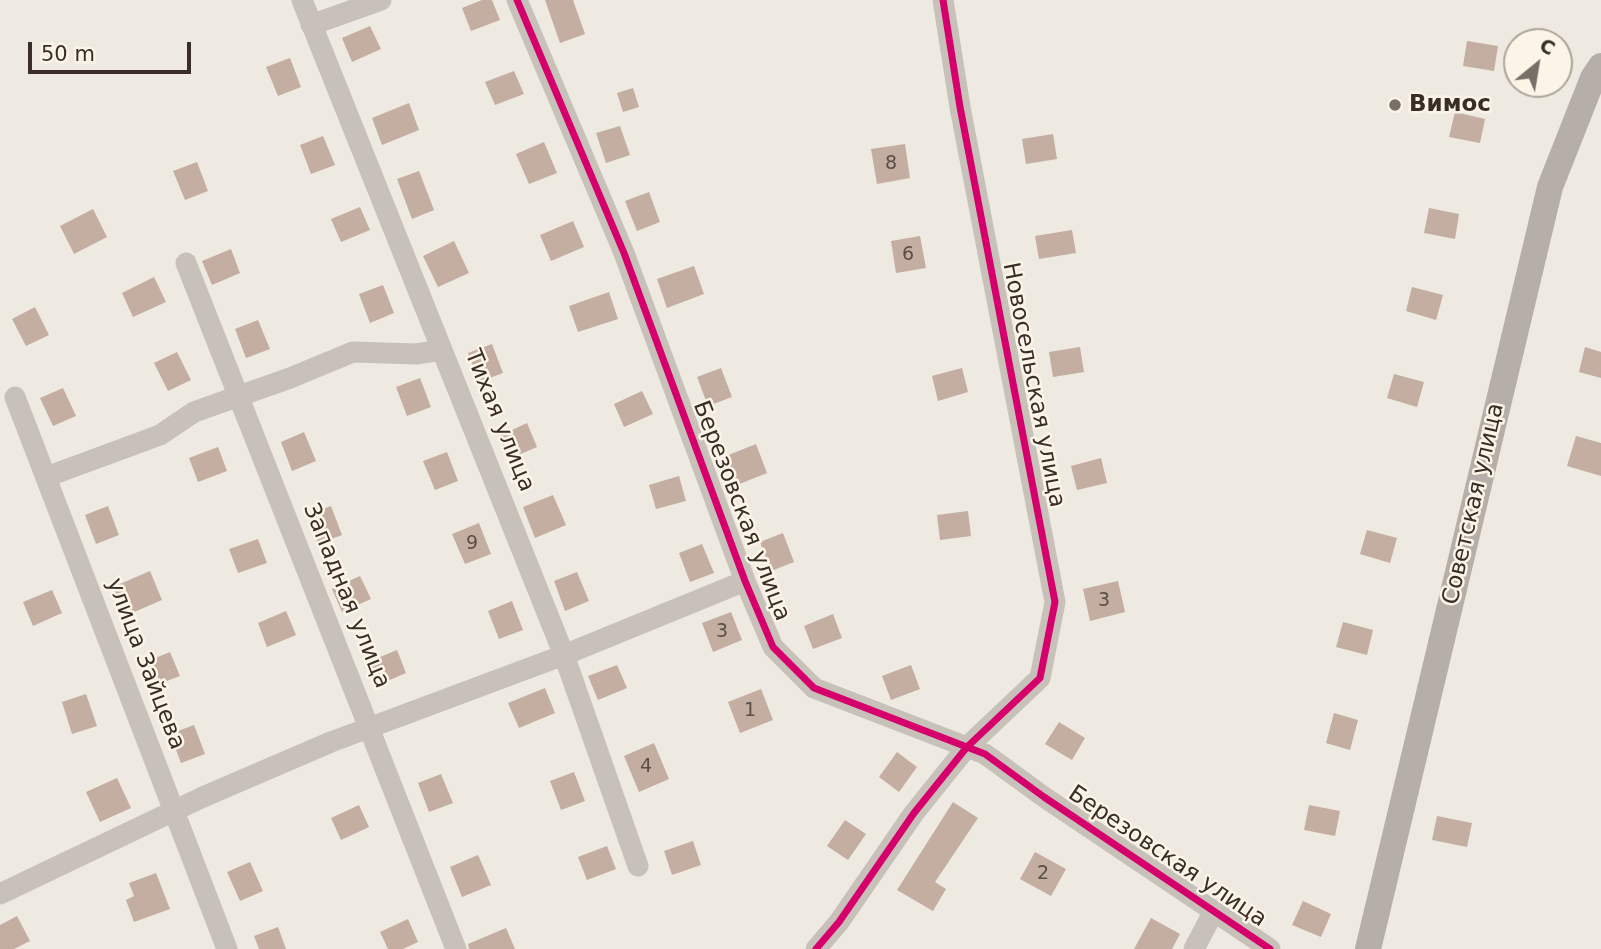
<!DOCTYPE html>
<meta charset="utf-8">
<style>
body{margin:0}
#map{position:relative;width:1601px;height:949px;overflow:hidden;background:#eee9e1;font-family:"DejaVu Sans",sans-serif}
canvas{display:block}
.north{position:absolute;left:1503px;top:28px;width:70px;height:70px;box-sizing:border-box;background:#fbf4e7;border:2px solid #ada59a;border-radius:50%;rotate:30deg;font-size:19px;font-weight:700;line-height:28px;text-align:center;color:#382e27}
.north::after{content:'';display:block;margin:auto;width:24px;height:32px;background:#786f68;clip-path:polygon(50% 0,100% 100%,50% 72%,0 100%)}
.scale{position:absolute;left:28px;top:42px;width:163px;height:32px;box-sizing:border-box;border:4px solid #382e27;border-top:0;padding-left:9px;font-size:21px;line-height:24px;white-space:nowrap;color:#382e27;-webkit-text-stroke:5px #fbf4e7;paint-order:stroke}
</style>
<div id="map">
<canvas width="1601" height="949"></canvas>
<div class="north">С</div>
<div class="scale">50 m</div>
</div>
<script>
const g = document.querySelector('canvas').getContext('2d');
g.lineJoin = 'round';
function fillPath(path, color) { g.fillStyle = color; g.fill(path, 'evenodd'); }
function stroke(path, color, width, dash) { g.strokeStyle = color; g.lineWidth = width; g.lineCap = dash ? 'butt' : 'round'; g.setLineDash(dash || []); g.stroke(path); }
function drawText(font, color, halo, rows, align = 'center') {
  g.font = font + ' "DejaVu Sans",sans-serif'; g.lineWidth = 5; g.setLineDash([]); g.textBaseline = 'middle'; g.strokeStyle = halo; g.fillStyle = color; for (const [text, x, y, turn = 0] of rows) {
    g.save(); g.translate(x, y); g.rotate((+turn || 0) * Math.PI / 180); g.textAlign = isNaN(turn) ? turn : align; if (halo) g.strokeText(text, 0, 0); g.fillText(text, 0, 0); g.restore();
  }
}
const building = new Path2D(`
 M 482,0 L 492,0 L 500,20 L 471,31 L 462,8 Z
 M 545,0 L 573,0 L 585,34 L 560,43 Z
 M 370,26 L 381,49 L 352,62 L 342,38 Z
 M 1467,41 L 1498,46 L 1494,71 L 1463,66 Z
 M 290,58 L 301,87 L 278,96 L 266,67 Z
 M 514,71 L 524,94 L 495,105 L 485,82 Z
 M 633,88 L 639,107 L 623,112 L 617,93 Z
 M 409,103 L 419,130 L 382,145 L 372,118 Z
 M 1455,112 L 1485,119 L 1480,143 L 1449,137 Z
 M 620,126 L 630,155 L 606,163 L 596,133 Z
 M 1053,134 L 1057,159 L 1026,164 L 1022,139 Z
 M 323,136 L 335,165 L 311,174 L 300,145 Z
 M 544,142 L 557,173 L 529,184 L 516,154 Z
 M 905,144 L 910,178 L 877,184 L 871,149 Z
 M 197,162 L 208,191 L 185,200 L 173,171 Z
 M 419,171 L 434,210 L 412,219 L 397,179 Z
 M 649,192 L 660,222 L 637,231 L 625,201 Z
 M 360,207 L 370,230 L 341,242 L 331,219 Z
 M 1429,208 L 1459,214 L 1455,239 L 1424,233 Z
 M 93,209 L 107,237 L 74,254 L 60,226 Z
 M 573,221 L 584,247 L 551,261 L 540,235 Z
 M 1072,230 L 1076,253 L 1039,259 L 1035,236 Z
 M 920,236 L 926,268 L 896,273 L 891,241 Z
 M 454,241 L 469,273 L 438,287 L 423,256 Z
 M 231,249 L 240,273 L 212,285 L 202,261 Z
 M 694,266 L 704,294 L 667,308 L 657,279 Z
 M 154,277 L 166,302 L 133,317 L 122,293 Z
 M 383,285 L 394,313 L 370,323 L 359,294 Z
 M 1412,287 L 1443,295 L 1436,320 L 1406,311 Z
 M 609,292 L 618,319 L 578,332 L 569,306 Z
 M 35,307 L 49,335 L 26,346 L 12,319 Z
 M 258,320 L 270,349 L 246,358 L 235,329 Z
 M 492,344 L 503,373 L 479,382 L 468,353 Z
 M 1080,347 L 1084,372 L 1053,377 L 1049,352 Z
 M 1585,347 L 1601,352 L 1601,378 L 1579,372 Z
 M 177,352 L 191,380 L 168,391 L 154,363 Z
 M 721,368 L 732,397 L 708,406 L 697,377 Z
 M 962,368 L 968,392 L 938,401 L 932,376 Z
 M 1394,374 L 1424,382 L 1417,407 L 1387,398 Z
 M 420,378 L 431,407 L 407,416 L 396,387 Z
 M 63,388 L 76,416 L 53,426 L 40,398 Z
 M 642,391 L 653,414 L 624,427 L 614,404 Z
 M 527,423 L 537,447 L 509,459 L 499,436 Z
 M 304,432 L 316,461 L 292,471 L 281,442 Z
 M 1576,436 L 1601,443 L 1601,476 L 1567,466 Z
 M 756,444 L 767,473 L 737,485 L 726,456 Z
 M 218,447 L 227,471 L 198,482 L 189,458 Z
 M 447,452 L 458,481 L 435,490 L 423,461 Z
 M 1101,458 L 1107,483 L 1077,490 L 1071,466 Z
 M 679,476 L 686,501 L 656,509 L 649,485 Z
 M 553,495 L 566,525 L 535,538 L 523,507 Z
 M 108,506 L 119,535 L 96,544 L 85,515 Z
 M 331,506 L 342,535 L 318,544 L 307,515 Z
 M 968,511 L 971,536 L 940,540 L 937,515 Z
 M 479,523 L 491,554 L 465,564 L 452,534 Z
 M 1367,530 L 1397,538 L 1390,563 L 1360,554 Z
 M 783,533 L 794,562 L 771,571 L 760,542 Z
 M 258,539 L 267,563 L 238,573 L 229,549 Z
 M 702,544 L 714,573 L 690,582 L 679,553 Z
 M 150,571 L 162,600 L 125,616 L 113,587 Z
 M 577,572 L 589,601 L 565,611 L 554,581 Z
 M 360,576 L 371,599 L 342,612 L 332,589 Z
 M 1118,581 L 1125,612 L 1090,621 L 1083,589 Z
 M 52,590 L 62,613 L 33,626 L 23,602 Z
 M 512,601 L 523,630 L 499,639 L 488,611 Z
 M 286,611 L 296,635 L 267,647 L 258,623 Z
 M 731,612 L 742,640 L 713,652 L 702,623 Z
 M 833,614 L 842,638 L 813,649 L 804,626 Z
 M 1343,622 L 1373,630 L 1367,655 L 1336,647 Z
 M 397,650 L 406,673 L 378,685 L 368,662 Z
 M 170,652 L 180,676 L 151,687 L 141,664 Z
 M 617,665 L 627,688 L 598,700 L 588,676 Z
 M 911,665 L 920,689 L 891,700 L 882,676 Z
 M 545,688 L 555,713 L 519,728 L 508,703 Z
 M 761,689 L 773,720 L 740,733 L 728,702 Z
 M 86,694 L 97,726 L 72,734 L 62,702 Z
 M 1334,713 L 1358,720 L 1350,750 L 1326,743 Z
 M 1059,722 L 1085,738 L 1072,760 L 1045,744 Z
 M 194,725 L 205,754 L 181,763 L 170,734 Z
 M 654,743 L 669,779 L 639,792 L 624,756 Z
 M 897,752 L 917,767 L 899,792 L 879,777 Z
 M 574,772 L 585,801 L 561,810 L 550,781 Z
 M 441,774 L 453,803 L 429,812 L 418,783 Z
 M 117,778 L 131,808 L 100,822 L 86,792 Z
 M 953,802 L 978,818 L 935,882 L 946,889 L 933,911 L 897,890 Z
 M 359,805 L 369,827 L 341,840 L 331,818 Z
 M 1309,805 L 1340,811 L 1335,836 L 1304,830 Z
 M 1437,816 L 1472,823 L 1467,847 L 1432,840 Z
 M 845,820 L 866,834 L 848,860 L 827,846 Z
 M 693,841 L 701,865 L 672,875 L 664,851 Z
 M 607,846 L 616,869 L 587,880 L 578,857 Z
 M 1035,852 L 1066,869 L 1051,896 L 1020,879 Z
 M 478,855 L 491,885 L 462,897 L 450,867 Z
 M 250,862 L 263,891 L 240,901 L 227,872 Z
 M 156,873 L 170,909 L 134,922 L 126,900 L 134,896 L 129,883 Z
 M 1303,901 L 1331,914 L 1321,937 L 1292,925 Z
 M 17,916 L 30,941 L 14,949 L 0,949 L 0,925 Z
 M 1151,918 L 1180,934 L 1172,949 L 1134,949 Z
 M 408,919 L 418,942 L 403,949 L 388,949 L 380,932 Z
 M 278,927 L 286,949 L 259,949 L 254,936 Z
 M 506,928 L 515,949 L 469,949 L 468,944 Z`);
const minor = new Path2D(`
 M 302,0 L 564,655 L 638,866
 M 517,0 L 624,253 L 745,581 L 773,647 L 814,688 L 985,754 L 1044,797 L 1270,949
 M 311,25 L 381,0
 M 186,263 L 456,949
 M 15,397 L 227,949
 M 46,477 L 160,435 L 194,412 L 290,378 L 353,352 L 416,354 L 442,350
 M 0,894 L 203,797 L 331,742 L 564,655 L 745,581
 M 816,949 L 839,922 L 914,813 L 967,747 L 1040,678 L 1055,602 L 960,107 L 943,0
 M 1194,949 L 1213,913`);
const major = new Path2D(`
 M 1368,949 L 1550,187 L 1593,78 L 1601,66`);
const cycleway = new Path2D(`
 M 517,0 L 624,253 L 745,581 L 773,647 L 814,688 L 985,754 L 1044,797 L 1270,949
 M 816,949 L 839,922 L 914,813 L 967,747 L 1040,678 L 1055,602 L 960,107 L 943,0`);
const markers = [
 [1395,105,7,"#786f68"]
];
const numberNames = [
 ["8",891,164],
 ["6",908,255],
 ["9",472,544],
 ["3",1104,601],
 ["3",722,632],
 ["1",750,711],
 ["4",646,767],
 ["2",1043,874]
];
const poiNames = [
 ["Вимос",1409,105]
];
const streetNames = [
 ["Новосельская улица",1033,385,79],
 ["Тихая улица",499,421,68],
 ["Советская улица",1474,504,-77],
 ["Березовская улица",741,511,69],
 ["Западная улица",346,596,68],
 ["улица Зайцева",145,664,69],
 ["Березовская улица",1167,857,34]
];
fillPath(building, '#c3aea1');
stroke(minor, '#c7c1b9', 21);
stroke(major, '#b6afa9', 26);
stroke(cycleway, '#d6006c', 7);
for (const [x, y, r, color] of markers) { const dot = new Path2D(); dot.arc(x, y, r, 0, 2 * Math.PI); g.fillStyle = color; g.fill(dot); stroke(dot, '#fbf4e7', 2.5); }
drawText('19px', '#5b4e46', null, numberNames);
drawText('bold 23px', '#382e27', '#fbf4e7', poiNames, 'left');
drawText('23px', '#382e27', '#fbf4e7', streetNames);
</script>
